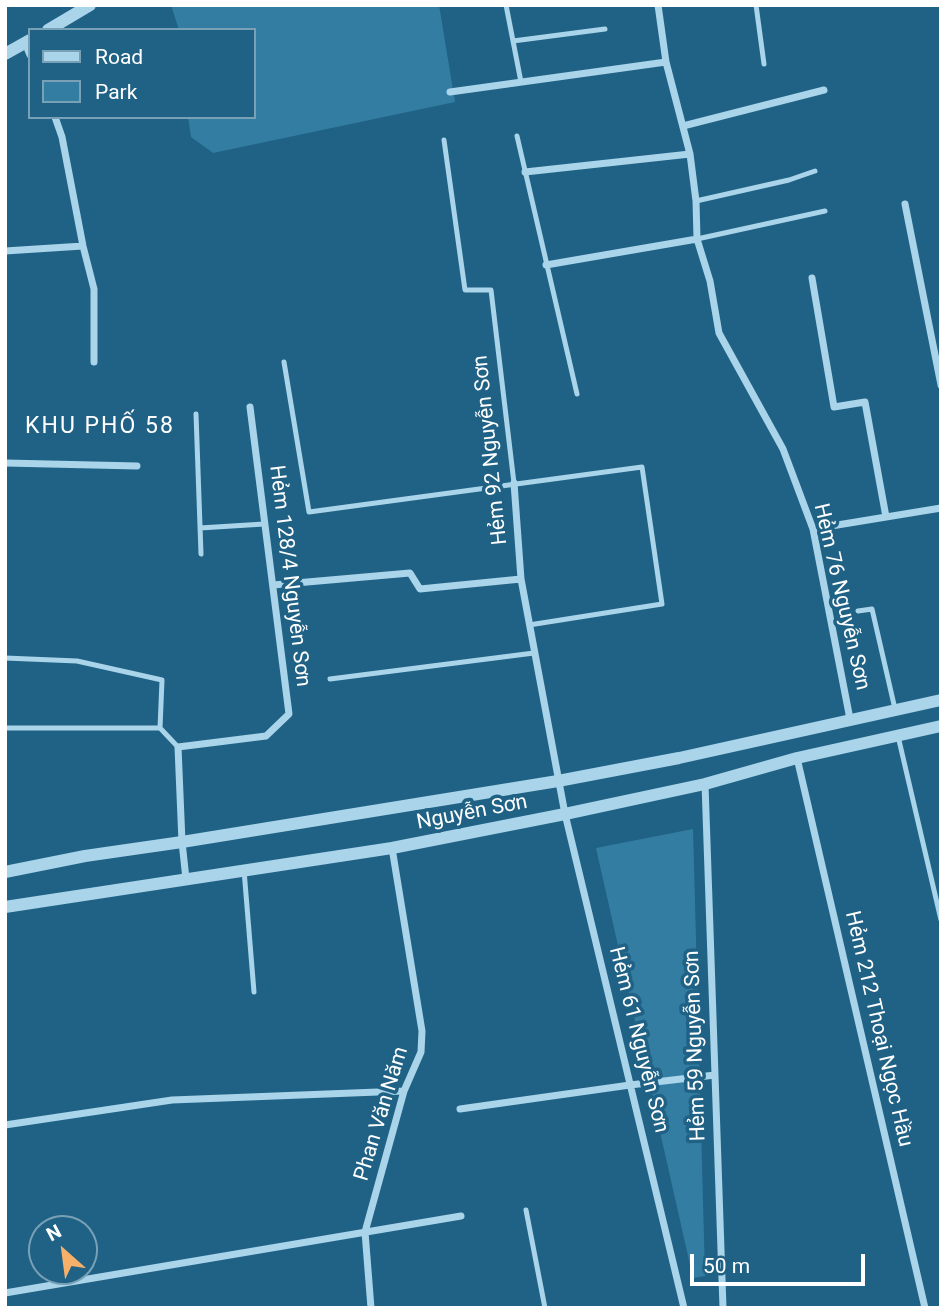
<!DOCTYPE html>
<meta charset="utf-8">
<style>
body{margin:0}
#map{position:relative;width:946px;height:1313px;overflow:hidden;background:#206285;font-family:Roboto,sans-serif}
canvas{display:block}
.frame{position:absolute;inset:0;border:7px solid #fff;pointer-events:none}
.legend{position:absolute;left:28px;top:28px;width:228px;height:91px;box-sizing:border-box;background:#206285;border:2px solid #79a1b6;margin:0;padding:9px 12px;list-style:none;font-size:21px;color:#fff}
.legend li{display:flex;align-items:center;gap:14px;height:35px}
.legend b{width:35px;border:2px solid #79a1b6}
.north{position:absolute;left:28px;top:1215px;width:70px;height:70px;box-sizing:border-box;background:#206285;border:2px solid #79a1b6;border-radius:50%;rotate:332deg;font-size:19px;font-weight:700;line-height:28px;text-align:center;color:#fff}
.north::after{content:'';display:block;margin:auto;width:24px;height:32px;background:#f6b06a;clip-path:polygon(50% 0,100% 100%,50% 72%,0 100%)}
.scale{position:absolute;left:690px;top:1254px;width:175px;height:32px;box-sizing:border-box;border:4px solid #fff;border-top:0;padding-left:9px;font-size:21px;line-height:24px;white-space:nowrap;color:#fff;-webkit-text-stroke:5px #206285;paint-order:stroke}
</style>
<div id="map">
<canvas width="946" height="1313"></canvas>
<div class="frame"></div>
<ul class="legend">
<li><b style="height:9px;background:#a9d4e9"></b>Road</li>
<li><b style="height:19px;background:#347da2"></b>Park</li>
</ul>
<div class="north">N</div>
<div class="scale">50 m</div>
</div>
<script>
const g = document.querySelector('canvas').getContext('2d');
g.lineJoin = 'round';
function fillPath(path, color) { g.fillStyle = color; g.fill(path, 'evenodd'); }
function stroke(path, color, width, dash) { g.strokeStyle = color; g.lineWidth = width; g.lineCap = dash ? 'butt' : 'round'; g.setLineDash(dash || []); g.stroke(path); }
function drawText(font, color, halo, rows, align = 'center') {
  g.font = font + ' Roboto,sans-serif'; g.lineWidth = 7; g.setLineDash([]); g.textBaseline = 'middle'; g.strokeStyle = halo; g.fillStyle = color; for (const [text, x, y, turn = 0] of rows) {
    g.save(); g.translate(x, y); g.rotate((+turn || 0) * Math.PI / 180); g.textAlign = isNaN(turn) ? turn : align; if (halo) g.strokeText(text, 0, 0); g.fillText(text, 0, 0); g.restore();
  }
}
const green = new Path2D(`
 M 171,5 L 439,5 L 455,102 L 213,153 L 191,137 L 188,117 L 254,117 L 254,30 L 179,30 Z
 M 693,829 L 705,1276 L 693,1278 L 596,848 Z`);
const service = new Path2D(`
 M 506,5 L 521,82
 M 756,5 L 764,64
 M 513,41 L 605,29
 M 517,136 L 577,394
 M 444,140 L 465,290 L 491,290 L 514,483
 M 696,201 L 789,180 L 815,171
 M 697,239 L 825,211
 M 284,362 L 309,512 L 642,467 L 662,604 L 529,625
 M 196,414 L 201,554
 M 200,528 L 264,524
 M 858,611 L 872,609 L 895,709
 M 5,658 L 77,661 L 162,680 L 160,728 L 178,747
 M 330,679 L 534,653
 M 5,728 L 160,728
 M 898,736 L 941,920
 M 244,870 L 254,992
 M 526,1210 L 545,1308`);
const minor = new Path2D(`
 M 658,5 L 666,62 L 690,154 L 696,201 L 697,239 L 710,281 L 719,333 L 783,449 L 813,529 L 850,719
 M 25,43 L 30,55
 M 450,92 L 666,62
 M 55,117 L 62,137 L 83,246 L 94,289 L 94,362
 M 683,126 L 824,90
 M 525,172 L 690,154
 M 905,204 L 941,385
 M 5,251 L 83,246
 M 546,265 L 697,239
 M 812,278 L 834,407 L 865,402 L 886,517
 M 5,463 L 137,466
 M 514,483 L 521,579 L 565,814 L 684,1308
 M 813,529 L 941,508
 M 273,585 L 410,573 L 420,589 L 521,579
 M 797,758 L 925,1308
 M 705,784 L 723,1308
 M 186,879 L 182,842 L 178,747 L 266,736 L 289,714 L 250,407
 M 460,1109 L 630,1085 L 715,1075
 M 5,1125 L 172,1100 L 404,1091
 M 5,1293 L 461,1216
 M 371,1308 L 365,1232 L 404,1091 L 421,1052 L 422,1031 L 392,848`);
const tertiary = new Path2D(`
 M 48,30 L 90,5
 M 5,54 L 30,40
 M 5,872 L 85,856 L 182,842 L 558,781 L 679,758 L 941,700
 M 5,907 L 392,848 L 565,814 L 705,784 L 797,758 L 941,726`);
const streetNames = [
 ["Hẻm 92 Nguyễn Sơn",491,450,-96],
 ["Hẻm 128/4 Nguyễn Sơn",289,576,83],
 ["Hẻm 76 Nguyễn Sơn",841,597,77],
 ["Nguyễn Sơn",472,813,-11],
 ["Hẻm 212 Thoại Ngọc Hầu",878,1029,77],
 ["Hẻm 61 Nguyễn Sơn",638,1040,76],
 ["Hẻm 59 Nguyễn Sơn",696,1046,-92],
 ["Phan Văn Năm",382,1114,-73]
];
const neighbourhoodNames = [
 ["KHU PHỐ 58",100,427]
];
fillPath(green, '#347da2');
stroke(service, '#a9d4e9', 5);
stroke(minor, '#a9d4e9', 7);
stroke(tertiary, '#a9d4e9', 12);
drawText('21px', '#fff', '#206285', streetNames);
g.letterSpacing = '2px';
drawText('23px', '#fff', '#206285', neighbourhoodNames);
g.letterSpacing = '0px';
</script>
